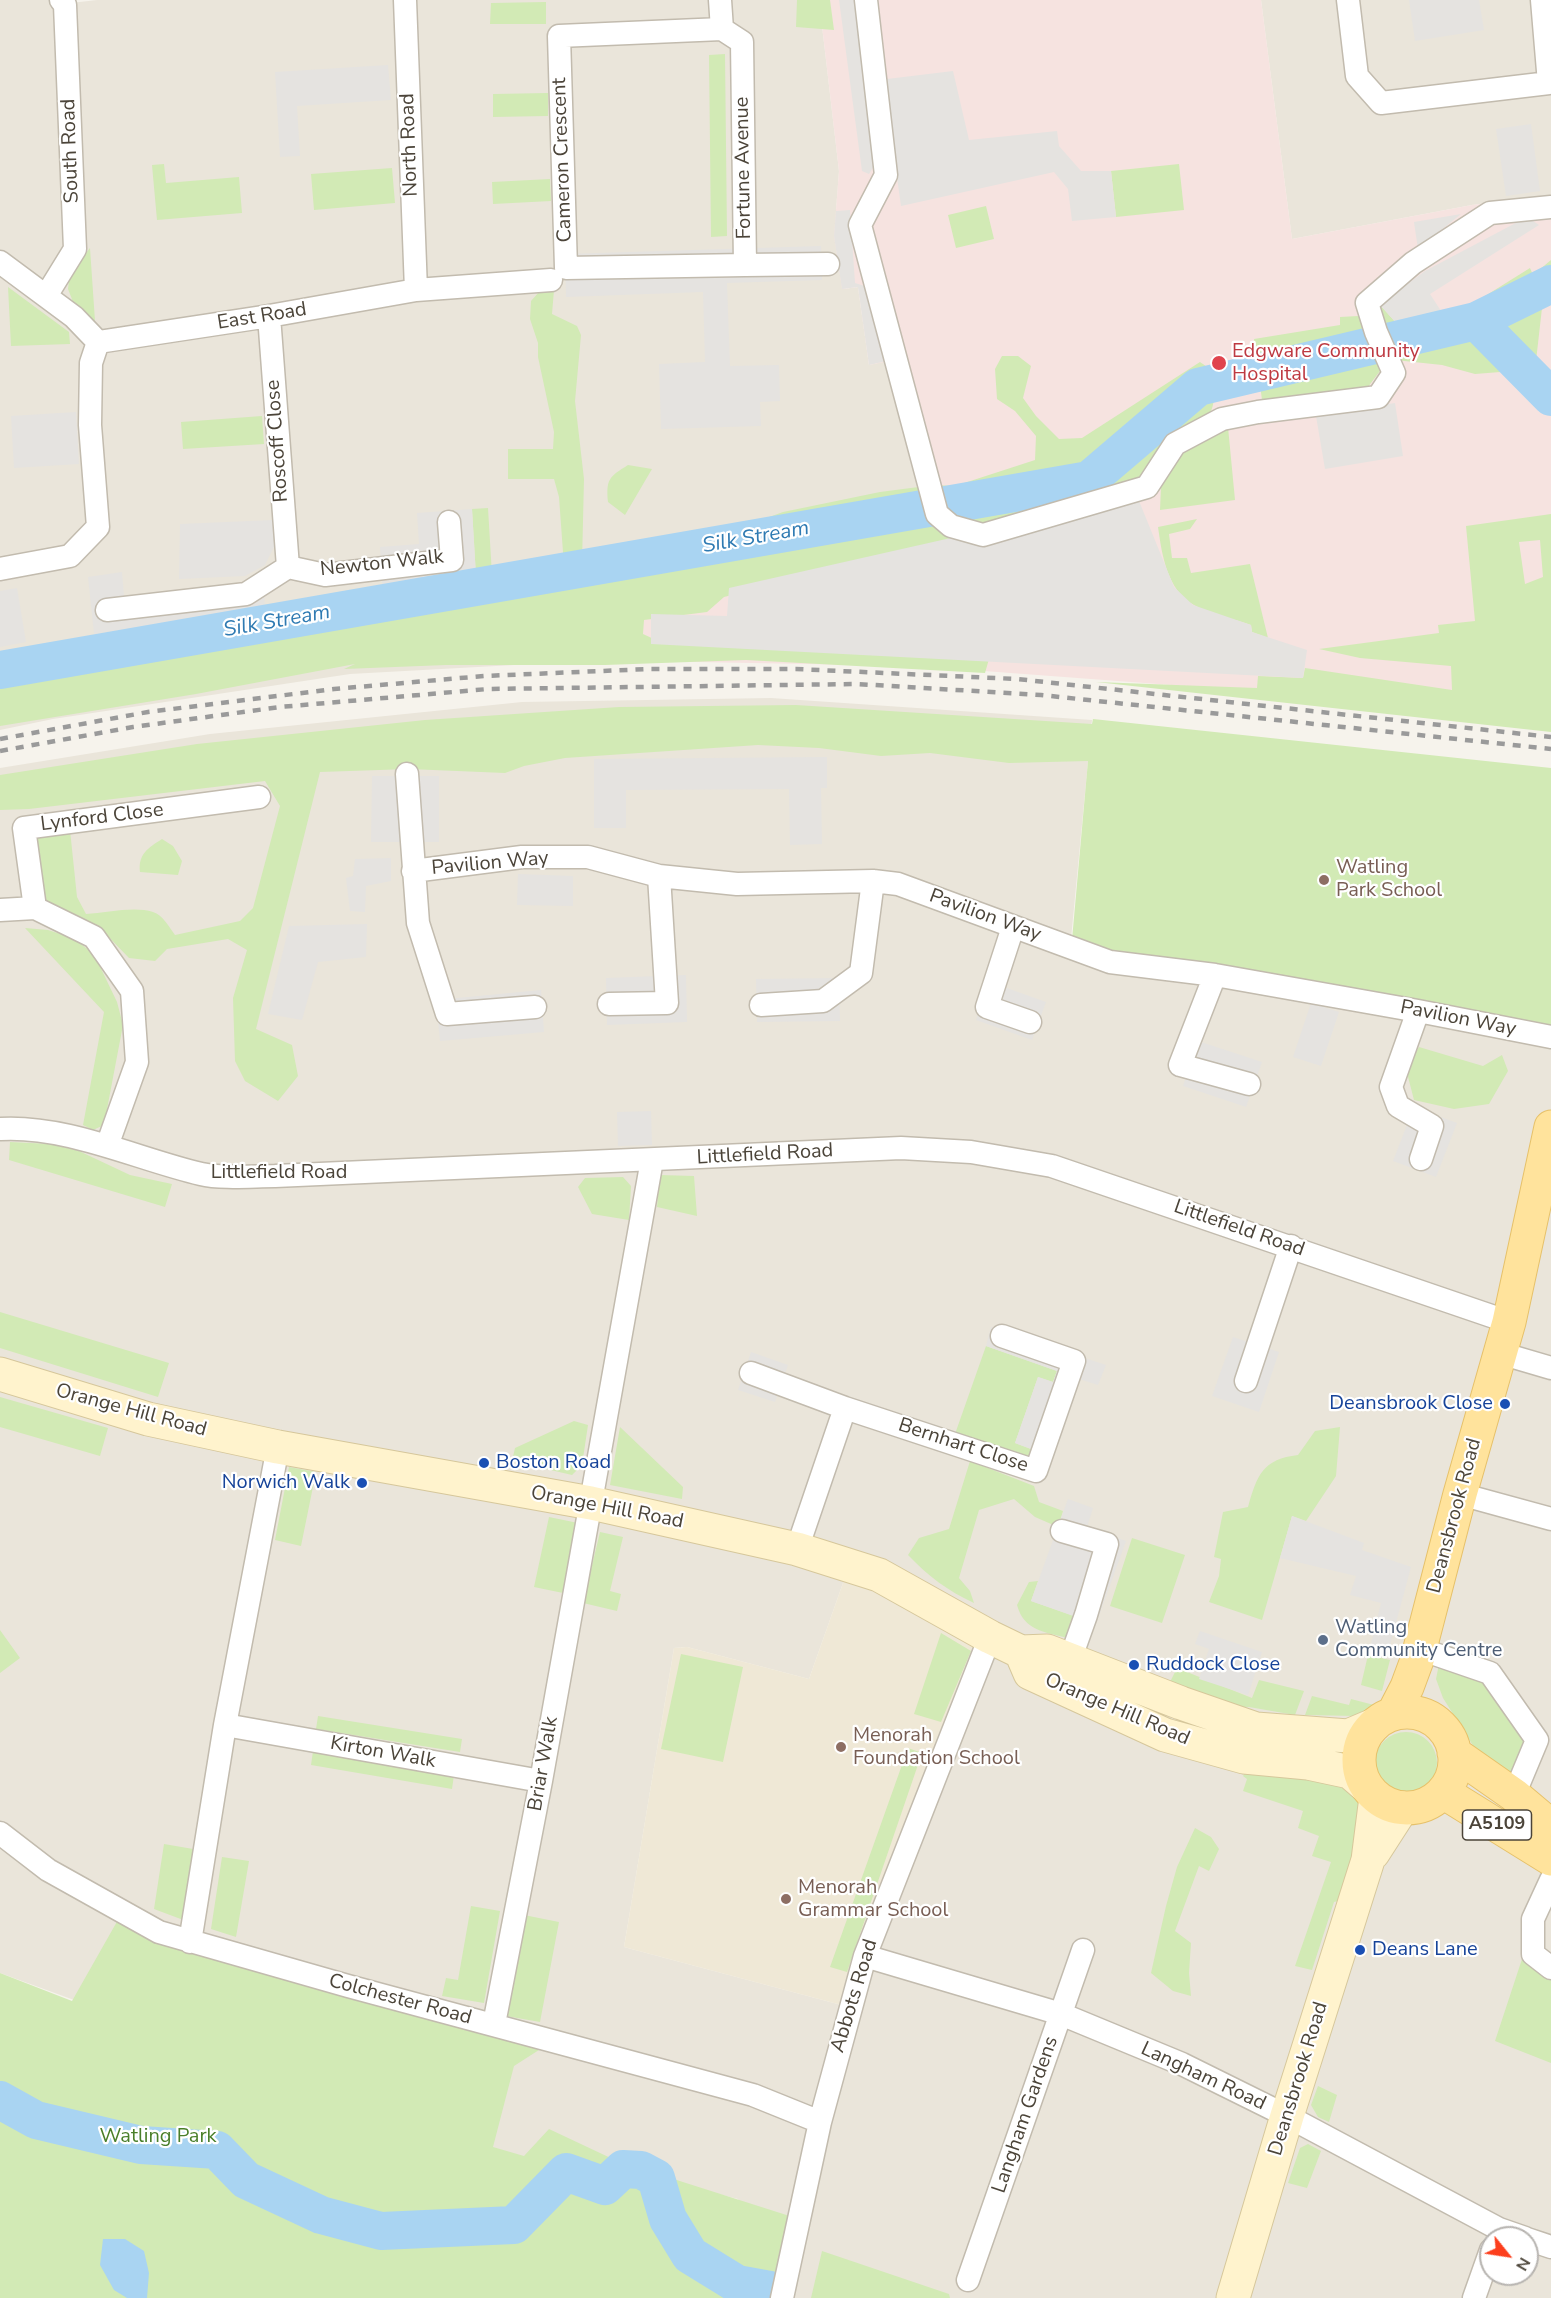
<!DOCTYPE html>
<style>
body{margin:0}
#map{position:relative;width:1551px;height:2298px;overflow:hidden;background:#f6f3ec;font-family:"Nunito Sans",sans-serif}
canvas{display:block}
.north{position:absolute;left:1479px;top:2226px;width:60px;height:60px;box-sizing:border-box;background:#fff;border:2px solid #b7b4b0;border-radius:50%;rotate:120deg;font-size:16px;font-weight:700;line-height:24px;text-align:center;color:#4b4439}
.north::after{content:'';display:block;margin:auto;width:21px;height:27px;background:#fc3f1d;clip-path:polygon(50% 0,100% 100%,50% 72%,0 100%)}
</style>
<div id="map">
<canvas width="1551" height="2298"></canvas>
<div class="north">N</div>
</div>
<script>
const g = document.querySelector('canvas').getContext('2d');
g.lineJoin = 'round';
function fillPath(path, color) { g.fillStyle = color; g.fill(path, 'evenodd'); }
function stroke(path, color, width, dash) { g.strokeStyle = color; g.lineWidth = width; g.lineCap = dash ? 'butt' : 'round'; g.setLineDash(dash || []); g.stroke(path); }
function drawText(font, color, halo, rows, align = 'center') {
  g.font = font + ' "Nunito Sans",sans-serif'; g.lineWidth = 4.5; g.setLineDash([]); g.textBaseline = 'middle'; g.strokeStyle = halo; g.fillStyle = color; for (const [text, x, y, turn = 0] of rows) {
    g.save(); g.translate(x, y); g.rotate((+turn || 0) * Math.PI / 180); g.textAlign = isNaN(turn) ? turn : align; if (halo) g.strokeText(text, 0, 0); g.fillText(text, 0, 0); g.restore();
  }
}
const residential = new Path2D(`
 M 0,0 L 70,0 L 71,3 L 97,0 L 819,0 L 839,171 L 836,211 L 843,289 L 858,287 L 869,365 L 886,361 L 930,498 L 587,661 L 350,674 L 53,719 L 0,730 Z
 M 1261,0 L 1551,0 L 1551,195 L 1472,205 L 1292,239 Z
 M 771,698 L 1092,720 L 1070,949 L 1551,1037 L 1551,2298 L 781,2298 L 738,2199 L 710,2192 L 549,2138 L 510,2192 L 74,2000 L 0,1973 L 0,768 L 210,734 L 522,702 ZM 849,1566 L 849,2007 L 624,1947 L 674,1648 L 687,1647 L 809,1679 ZM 1491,2238 L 1527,2238 L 1527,2274 L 1491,2274 Z`);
const education = new Path2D(`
 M 849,1566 L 992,1634 L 849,2007 L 624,1947 L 674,1648 L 687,1647 L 809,1679 Z`);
const medical = new Path2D(`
 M 819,0 L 1261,0 L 1292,239 L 1472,205 L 1551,195 L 1551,726 L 1238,690 L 917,666 L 585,660 L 591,583 L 929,498 L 885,362 L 869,365 L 858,287 L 842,289 L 834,236 L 839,171 Z`);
const green = new Path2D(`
 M 797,0 L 830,0 L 834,30 L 796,27 Z
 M 546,2 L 546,24 L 490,24 L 491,3 Z
 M 725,54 L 727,236 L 711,237 L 709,55 Z
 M 548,93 L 548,116 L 493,117 L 493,94 Z
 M 164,164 L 166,183 L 239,177 L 242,213 L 157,220 L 152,165 Z
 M 1179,164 L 1184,210 L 1116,217 L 1111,171 Z
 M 392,168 L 395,203 L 314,210 L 311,174 Z
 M 550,179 L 551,201 L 493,204 L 492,182 Z
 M 986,206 L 994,239 L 956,248 L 948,215 Z
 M 90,248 L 95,321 L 75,307 L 68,289 L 70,273 Z
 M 1551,260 L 1551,303 L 1542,308 L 1536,361 L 1551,388 L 1551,404 L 1531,393 L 1513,371 L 1475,374 L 1442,365 L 1395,360 L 1383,330 L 1380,305 L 1398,325 L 1438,312 L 1445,321 L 1530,268 L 1533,275 Z
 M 8,287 L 69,332 L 70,344 L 11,346 Z
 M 554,290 L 552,314 L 577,326 L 581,335 L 575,401 L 584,479 L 582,563 L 620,556 L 651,546 L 750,524 L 783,512 L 880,492 L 934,485 L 955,486 L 1035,460 L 1036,436 L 1015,411 L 997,399 L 995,369 L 1002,356 L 1018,356 L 1031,366 L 1023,398 L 1036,416 L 1059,439 L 1082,438 L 1200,362 C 1201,363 1208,367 1208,368 C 1215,378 1216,401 1211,411 L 1108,511 L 816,574 L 724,597 L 707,612 L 644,620 L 643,634 L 656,640 L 989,659 L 985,673 L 746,660 L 605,665 L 446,665 L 344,669 L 355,664 L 196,694 L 0,726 L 0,656 L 564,566 L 559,497 L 554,479 L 508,479 L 508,449 L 553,449 L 554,432 L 538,357 L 538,343 L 530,319 L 531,301 L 540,291 Z
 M 1358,316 L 1370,332 L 1383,367 L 1368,387 L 1262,400 L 1254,339 L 1340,325 L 1340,317 Z
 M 262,416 L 264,444 L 183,449 L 181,422 Z
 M 1228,427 L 1235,500 L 1160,510 L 1161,486 L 1174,462 L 1192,443 Z
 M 628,465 L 652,469 L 625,515 L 608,502 C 606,479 609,477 628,465 Z
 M 488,508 L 492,575 L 476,576 L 472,509 Z
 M 1551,514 L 1551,732 L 1096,682 L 1257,688 L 1258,676 L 1303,678 L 1305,668 L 1452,690 L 1451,666 L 1360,658 L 1319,649 L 1439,633 L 1438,625 L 1475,621 L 1466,526 ZM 1540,540 L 1543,577 L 1525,584 L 1519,542 Z
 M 1197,519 L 1190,529 L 1169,534 L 1172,558 L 1187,558 L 1191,573 L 1250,564 L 1268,638 L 1252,632 L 1251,625 C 1234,619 1209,614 1194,605 C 1167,590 1162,555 1158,527 Z
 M 796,705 L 1092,724 L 1093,719 L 1551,768 L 1551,1038 L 1071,951 L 1088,761 L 1009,763 L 930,753 L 881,756 L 819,748 L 758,745 L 565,758 L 524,766 L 505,773 L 409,769 L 320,772 L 256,1029 L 292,1045 L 298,1076 L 278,1101 L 245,1081 L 235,1061 L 233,998 L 247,950 L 228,939 L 167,949 L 155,961 L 129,958 L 100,928 L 44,904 L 33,834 L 70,830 L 77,897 L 86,914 C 106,913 134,906 153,912 C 163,915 169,927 175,935 L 240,921 L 253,908 L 280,806 L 265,781 L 29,809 L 0,810 L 0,775 L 197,744 L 425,720 L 619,707 Z
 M 162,839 L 173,846 L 182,861 L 178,875 L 140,872 C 138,854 148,848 162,839 Z
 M 25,928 L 48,930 L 73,938 L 94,954 L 117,1002 L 123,1025 L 104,1125 L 93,1130 L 83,1125 L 104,1012 Z
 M 1419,1047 L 1483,1066 L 1502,1055 L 1508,1071 L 1489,1104 L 1454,1109 L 1414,1100 L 1406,1069 Z
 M 10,1142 L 51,1144 L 79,1151 L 130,1175 L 172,1184 L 165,1207 L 9,1160 Z
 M 660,1175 L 694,1176 L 697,1216 L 657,1207 Z
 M 623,1177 L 631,1186 L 629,1220 L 592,1214 L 578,1187 L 585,1178 Z
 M 0,1312 L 169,1363 L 158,1397 L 0,1348 Z
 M 986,1346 L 1057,1371 L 1053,1382 L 1038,1377 L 1015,1443 L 1031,1449 L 1027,1460 L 955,1434 Z
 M 0,1397 L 108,1428 L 100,1456 L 0,1427 Z
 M 574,1421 L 588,1425 L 582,1465 L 572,1475 L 512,1461 L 515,1448 Z
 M 620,1427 L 683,1487 L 682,1499 L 610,1485 Z
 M 1340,1427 L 1336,1476 L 1306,1521 L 1292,1516 L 1262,1620 L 1209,1602 L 1219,1576 L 1221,1559 L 1214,1557 L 1223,1512 L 1248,1507 C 1257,1475 1263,1459 1298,1455 L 1315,1431 Z
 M 970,1461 L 1034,1486 L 1039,1502 L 1063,1511 L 1058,1527 L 1035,1517 L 1014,1499 L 979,1510 L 959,1578 L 970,1591 L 974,1603 C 948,1591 928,1576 908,1555 L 919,1538 L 949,1529 Z
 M 289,1467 L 316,1472 L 301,1546 L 275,1540 Z
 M 549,1517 L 578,1523 L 563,1593 L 534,1587 Z
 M 600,1532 L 623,1537 L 610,1591 L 621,1594 L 617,1611 L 583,1603 Z
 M 1132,1538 L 1185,1555 L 1162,1623 L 1110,1606 Z
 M 1038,1581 L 1031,1601 L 1077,1617 L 1068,1638 C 1045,1632 1024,1631 1017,1605 L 1029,1582 Z
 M 0,1630 L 20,1658 L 0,1673 Z
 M 941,1633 L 971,1651 L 941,1722 L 914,1714 Z
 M 681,1654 L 743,1667 L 723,1762 L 661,1749 Z
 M 1368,1655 L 1390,1660 L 1382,1691 L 1361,1685 Z
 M 1439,1664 L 1481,1679 L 1526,1740 L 1511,1784 L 1484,1763 L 1443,1698 L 1436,1679 Z
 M 1177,1668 L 1252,1698 L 1259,1680 L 1304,1691 L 1295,1715 L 1249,1707 L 1215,1706 L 1169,1684 Z
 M 1312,1696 L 1349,1705 L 1351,1699 L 1374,1705 L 1356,1716 L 1305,1715 Z
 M 318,1716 L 462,1739 L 460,1752 L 316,1729 Z
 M1375 1763a31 31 0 1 1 62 0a31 31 0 1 1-62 0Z
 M 908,1748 L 922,1753 L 847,1972 L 830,1967 Z
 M 313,1751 L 454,1775 L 452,1789 L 311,1765 Z
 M 1247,1769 L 1349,1787 L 1365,1806 L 1363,1843 L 1338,1901 L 1334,1902 L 1312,1970 L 1295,1966 L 1331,1862 L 1312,1856 L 1319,1836 L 1298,1828 L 1303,1811 L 1243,1791 L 1247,1779 L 1243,1776 Z
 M 1195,1828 L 1211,1837 L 1219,1849 L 1209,1871 L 1199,1866 L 1175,1931 L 1191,1943 L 1189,1973 L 1191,1996 L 1173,1991 L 1151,1973 L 1166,1906 L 1177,1867 Z
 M 164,1844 L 199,1850 L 186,1921 L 154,1909 Z
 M 222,1857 L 249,1861 L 236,1937 L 211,1929 Z
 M 471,1906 L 500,1911 L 484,2003 L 442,1996 L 446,1978 L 458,1980 Z
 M 123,1911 L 553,2041 L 514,2066 L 493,2147 L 524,2156 L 549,2129 L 617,2161 L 799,2219 L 781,2298 L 0,2298 L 0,1973 L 72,2001 Z
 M 524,1915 L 559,1922 L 540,2022 L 506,2016 Z
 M 1523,1956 L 1551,1977 L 1551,2063 L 1495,2041 Z
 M 1318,2086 L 1337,2095 L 1329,2122 L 1318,2117 L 1311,2105 Z
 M 1308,2144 L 1321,2151 L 1307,2188 L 1288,2183 L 1300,2148 Z
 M 822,2251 L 949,2294 L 950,2298 L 811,2298 Z`);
const parking = new Path2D(`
 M 839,0 L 858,0 L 877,161 L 869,174 L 862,171 Z
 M 1409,0 L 1479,0 L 1484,30 L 1415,41 Z
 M 388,65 L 391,100 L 297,106 L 300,156 L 280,157 L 275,72 Z
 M 953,71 L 969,140 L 1057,131 L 1059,146 L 1081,171 L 1111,171 L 1116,217 L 1072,221 L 1068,189 L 1054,172 L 901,206 L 893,149 L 887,79 Z
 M 1531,124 L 1540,191 L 1506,196 L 1496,129 Z
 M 850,210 L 855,283 L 874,289 L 886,361 L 869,365 L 858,287 L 842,289 L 834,236 L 836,211 Z
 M 1461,214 L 1418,249 L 1414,222 Z
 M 1527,217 L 1539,225 L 1430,294 L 1441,311 L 1398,325 L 1380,305 L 1425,271 Z
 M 821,246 L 822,280 L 727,283 L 730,366 L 779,365 L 780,401 L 760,402 L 761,426 L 661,429 L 659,364 L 705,362 L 703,292 L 566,297 L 565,254 Z
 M 1395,403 L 1403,456 L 1325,469 L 1316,416 Z
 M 76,412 L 79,464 L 14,468 L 11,416 Z
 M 1137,496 L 1174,587 L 1193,605 L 1251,625 L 1252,632 L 1307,650 L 1303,678 L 651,644 L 651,614 L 727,616 L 729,588 Z
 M 472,509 L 476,576 L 382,584 L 380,547 L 419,544 L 417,513 Z
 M 273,520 L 275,545 L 265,565 L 245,576 L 179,579 L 180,524 Z
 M 122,572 L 124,596 L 245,588 L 263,577 L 265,608 L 94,634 L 88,577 Z
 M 17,588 L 26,642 L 0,647 L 0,591 Z
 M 827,757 L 827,788 L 821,788 L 822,844 L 790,845 L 789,789 L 626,790 L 626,828 L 594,828 L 594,759 Z
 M 372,776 L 439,776 L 439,842 L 371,842 Z
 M 391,858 L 391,881 L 366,886 L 365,912 L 350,911 L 346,878 L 353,876 L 355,859 Z
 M 518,874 L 573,876 L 573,906 L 517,905 Z
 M 367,924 L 366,957 L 318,962 L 302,1020 L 268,1014 L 289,926 Z
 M 686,975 L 687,1022 L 607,1025 L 606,978 Z
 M 839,978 L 840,1021 L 757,1022 L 756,979 Z
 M 990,982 L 1046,1002 L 1032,1040 L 976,1020 Z
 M 541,990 L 544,1032 L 440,1041 L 436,1000 Z
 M 1311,1003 L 1339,1012 L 1321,1066 L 1293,1057 Z
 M 1198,1041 L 1262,1062 L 1246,1107 L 1183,1086 Z
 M 1414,1107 L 1457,1123 L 1436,1177 L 1393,1161 Z
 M 651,1111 L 652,1145 L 618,1146 L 617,1112 Z
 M 991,1327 L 1106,1365 L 1098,1385 L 1079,1379 L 1027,1460 L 1031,1449 L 1015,1443 L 1038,1377 L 1053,1382 L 1057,1371 L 986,1346 Z
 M 1233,1337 L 1279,1352 L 1259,1412 L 1212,1396 Z
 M 751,1352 L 788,1365 L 775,1402 L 738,1390 Z
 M 1068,1499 L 1093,1508 L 1087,1527 L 1126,1541 L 1096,1624 L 1031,1601 Z
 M 1292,1516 L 1364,1543 L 1362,1550 L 1411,1567 L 1387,1656 L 1369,1652 L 1381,1603 L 1350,1595 L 1356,1576 L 1280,1558 Z
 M 1200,1631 L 1262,1652 L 1248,1695 L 1199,1679 L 1209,1649 L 1195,1644 Z`);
const water = new Path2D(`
 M 103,2239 L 125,2239 L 144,2251 L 149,2273 L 147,2298 L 127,2298 L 114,2290 L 100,2265 Z`);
const river = new Path2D(`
 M 1476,321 L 1551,397
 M 0,670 L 1089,480 L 1198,387 L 1476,321 L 1551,284
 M 0,2100 L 36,2120 L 141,2145 L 217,2150 L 246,2180 L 321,2215 L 381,2231 L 514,2225 L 566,2172 L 605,2186 L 623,2169 L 641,2170 L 656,2178 L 668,2219 L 690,2255 L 737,2284 L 770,2290`);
const street = new Path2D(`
 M 405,0 L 416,290
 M 720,0 L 722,29 L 742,42 L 745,265 L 828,264
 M 866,0 L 886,175 L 860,225 L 937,514 L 951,526 L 983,535 L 1147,487 L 1175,444 L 1222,419 L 1258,412 L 1378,397 L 1394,373 L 1376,332 L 1367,303 L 1413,263 L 1490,213 L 1551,207
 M 1348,0 L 1357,76 L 1381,103 L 1549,83 L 1542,0
 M 722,29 L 559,36 L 566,268 L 745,265
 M 0,262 L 74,317 L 98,342 L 269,316 L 416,290 L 551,280
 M 46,296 L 75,249 L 65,5 L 61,0
 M 269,316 L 288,567
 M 0,569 L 70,556 L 98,527 L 90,425 L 91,363 L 98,342
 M 107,610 L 246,594 L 288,567 L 325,575 L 452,560 L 449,522
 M 407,774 L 418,923 L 447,1014 L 535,1007
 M 413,871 L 522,857 L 588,857 L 659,876 L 737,884 L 873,881 L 898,884 L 1110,962 L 1215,975 L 1418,1011 L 1551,1037
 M 35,908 L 24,828 L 259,797
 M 0,910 L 35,908 L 94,937 L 132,991 L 137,1062 L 107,1146
 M 1013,927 L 987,1007 L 1030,1022
 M 1215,975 L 1180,1065 L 1249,1084
 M 609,1004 L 667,1003 L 659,876
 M 761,1005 L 823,1001 L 861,973 L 873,881
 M 1418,1011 L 1391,1087 L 1398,1106 L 1432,1126 L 1421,1159
 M 0,1129 C 67,1125 137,1159 201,1174 C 222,1179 253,1176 275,1176 L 901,1148 L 971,1152 L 1052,1166 L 1509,1322
 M 1500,1353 L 1551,1368
 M 751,1373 L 845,1408 L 1036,1471 L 1074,1361 L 1002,1336
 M 1246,1381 L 1291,1246
 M 1460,1494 L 1551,1519
 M 1062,1531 L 1107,1544 L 1086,1615 L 1070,1660
 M 797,1549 L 845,1408
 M 1420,1649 L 1490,1673 L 1537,1740 L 1514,1795
 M 225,1725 L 541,1781
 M 0,1833 L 48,1870 L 159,1932 L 348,1986 L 753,2095 L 820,2122
 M 1551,1880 L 1533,1919 L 1533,1954 L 1551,1968
 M 190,1942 L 225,1725 L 278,1447
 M 865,1956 L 1061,2014 L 1182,2064 L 1287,2116 L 1499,2229 L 1525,2238
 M 494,2024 L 541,1781 L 652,1160
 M 1527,2239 L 1551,2247
 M 968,2280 L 1083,1950
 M 782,2298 L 820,2122 L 865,1956 L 990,1637
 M 1474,2298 L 1491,2250`);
const secondary = new Path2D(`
 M 0,1374 L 148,1419 L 278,1447 L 591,1503 L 797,1549 L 879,1575 L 990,1637 L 1021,1652 L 1047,1651 L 1181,1703 L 1256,1729 L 1348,1736 L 1374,1725
 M 1021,1652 L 1030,1673 L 1165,1735 L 1244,1757 L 1308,1763 L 1350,1772 L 1365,1785
 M 1373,1853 L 1402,1808
 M 1233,2298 L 1287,2116 L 1368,1860 L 1376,1797`);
const primary = new Path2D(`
 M1359 1760a48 48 0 1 1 96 0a48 48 0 1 1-96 0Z
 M 1393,1714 L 1407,1687 L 1417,1660 L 1460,1494 L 1509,1322 L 1551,1127
 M 1454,1753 L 1514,1795 L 1551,1826
 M 1443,1792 L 1551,1859`);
const rail = new Path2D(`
 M 0,739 L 148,712 L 334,689 L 484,676 L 648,669 L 796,669 L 1017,679 L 1551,737
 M 0,751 L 133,727 L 280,707 L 488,689 L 857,684 L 1041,695 L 1551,749`);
const markers = [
 [1219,363,8,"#e0444e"],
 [1324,880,6,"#8d6e63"],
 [1505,1404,6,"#1a4fb4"],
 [484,1463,6,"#1a4fb4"],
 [362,1483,6,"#1a4fb4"],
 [1323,1640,6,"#5c6f8a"],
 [1134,1665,6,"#1a4fb4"],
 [841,1747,6,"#8d6e63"],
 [786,1899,6,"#8d6e63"],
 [1360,1950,6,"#1a4fb4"]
];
const shields = [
 [1497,1825,69]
];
const shieldNames = [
 ["A5109",1497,1825]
];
const streetNames = [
 ["North Road",410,145,-92],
 ["South Road",71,151,-92],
 ["Cameron Crescent",563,160,-92],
 ["Fortune Avenue",744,168,-91],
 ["East Road",262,317,-9],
 ["Roscoff Close",278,441,-94],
 ["Newton Walk",382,564,-6],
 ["Lynford Close",102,818,-7],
 ["Pavilion Way",490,864,-5],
 ["Pavilion Way",985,916,20],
 ["Pavilion Way",1458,1019,11],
 ["Littlefield Road",765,1155,-3],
 ["Littlefield Road",279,1173],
 ["Littlefield Road",1239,1229,19],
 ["Orange Hill Road",131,1411,15],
 ["Bernhart Close",963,1446,18],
 ["Orange Hill Road",607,1508,11],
 ["Deansbrook Road",1455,1516,-75],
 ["Orange Hill Road",1117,1710,23],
 ["Kirton Walk",383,1753,10],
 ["Briar Walk",544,1764,-80],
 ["Abbots Road",855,1996,-73],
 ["Colchester Road",400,2000,15],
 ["Langham Road",1203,2077,25],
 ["Deansbrook Road",1299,2079,-73],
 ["Langham Gardens",1026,2115,-71]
];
const healthNames = [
 ["Edgware Community",1232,352],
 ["Hospital",1232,375]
];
const educationNames = [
 ["Watling",1336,868],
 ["Park School",1336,891],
 ["Menorah",853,1736],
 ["Foundation School",853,1759],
 ["Menorah",798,1888],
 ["Grammar School",798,1911]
];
const transitNames = [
 ["Deansbrook Close",1493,1404,"right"],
 ["Boston Road",496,1463],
 ["Norwich Walk",350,1483,"right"],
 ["Ruddock Close",1146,1665],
 ["Deans Lane",1372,1950]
];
const serviceNames = [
 ["Watling",1335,1628],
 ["Community Centre",1335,1651]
];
const parkNames = [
 ["Watling Park",158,2137]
];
const waterNames = [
 ["Silk Stream",756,538,-10],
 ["Silk Stream",277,622,-10]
];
fillPath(residential, '#eae5da');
fillPath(education, '#efe8d6');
fillPath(medical, '#f6e3e0');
fillPath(green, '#d2eab5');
fillPath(parking, '#e5e3e0');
fillPath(water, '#a9d4f2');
stroke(river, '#a9d4f2', 38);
stroke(street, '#c2bbae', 25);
stroke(secondary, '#d6c79b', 35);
stroke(primary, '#e6c16a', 35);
stroke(street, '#fff', 22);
stroke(secondary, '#fff3cd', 33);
stroke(primary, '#ffe39c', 33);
stroke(rail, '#9a9a9a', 4.5, [8, 8]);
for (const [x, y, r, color] of markers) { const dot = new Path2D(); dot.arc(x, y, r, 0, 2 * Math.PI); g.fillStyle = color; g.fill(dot); stroke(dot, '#fff', 2); }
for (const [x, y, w] of shields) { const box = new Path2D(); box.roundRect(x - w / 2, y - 15, w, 30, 4.5); g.fillStyle = '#fff'; g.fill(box); stroke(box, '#4b4439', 1.5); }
drawText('bold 18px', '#4b4439', null, shieldNames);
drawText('20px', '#4b4439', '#fff', streetNames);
drawText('20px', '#be3a42', '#fff', healthNames, 'left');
drawText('20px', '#785e54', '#fff', educationNames, 'left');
drawText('20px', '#164399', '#fff', transitNames, 'left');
drawText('20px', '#4e5e75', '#fff', serviceNames, 'left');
drawText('20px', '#4a7f2a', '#fff', parkNames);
drawText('italic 21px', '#2e7ab2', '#fff', waterNames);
</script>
